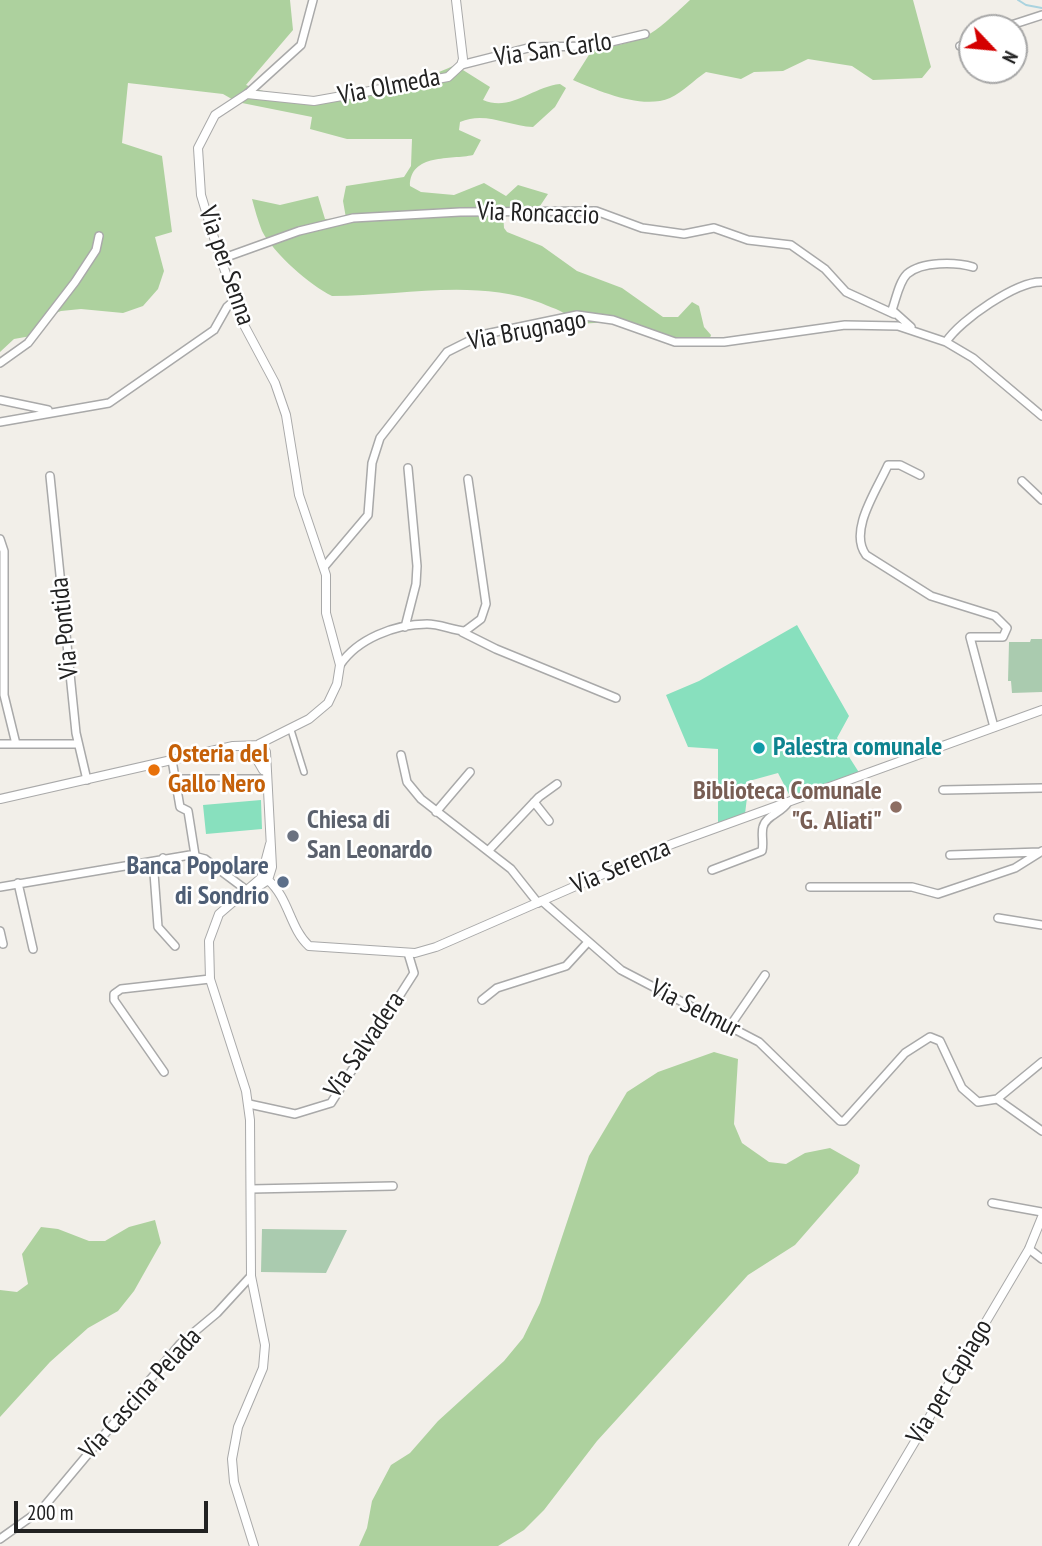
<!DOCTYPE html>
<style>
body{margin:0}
#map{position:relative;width:1042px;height:1546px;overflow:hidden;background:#f2efe9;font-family:"PT Sans Narrow",sans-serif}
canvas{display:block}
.north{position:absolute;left:958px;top:14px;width:70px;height:70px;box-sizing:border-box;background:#fff;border:2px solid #a7a7a7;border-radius:50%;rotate:116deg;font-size:19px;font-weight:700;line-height:28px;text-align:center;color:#222}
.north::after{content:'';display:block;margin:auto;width:24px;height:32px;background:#d40000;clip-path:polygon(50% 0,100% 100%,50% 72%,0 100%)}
.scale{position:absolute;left:14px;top:1501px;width:194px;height:32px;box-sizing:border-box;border:4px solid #222;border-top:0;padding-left:9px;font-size:21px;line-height:24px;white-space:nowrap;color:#222;-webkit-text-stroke:5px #fff;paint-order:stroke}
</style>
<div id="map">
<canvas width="1042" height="1546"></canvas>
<div class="north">N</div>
<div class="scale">200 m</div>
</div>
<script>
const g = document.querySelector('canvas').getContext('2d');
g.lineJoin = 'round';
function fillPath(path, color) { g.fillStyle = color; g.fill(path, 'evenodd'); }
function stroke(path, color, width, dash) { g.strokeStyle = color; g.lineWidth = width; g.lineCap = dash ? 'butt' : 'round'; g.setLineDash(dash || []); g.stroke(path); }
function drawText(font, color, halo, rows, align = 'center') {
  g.font = font + ' "PT Sans Narrow",sans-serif'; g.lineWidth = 5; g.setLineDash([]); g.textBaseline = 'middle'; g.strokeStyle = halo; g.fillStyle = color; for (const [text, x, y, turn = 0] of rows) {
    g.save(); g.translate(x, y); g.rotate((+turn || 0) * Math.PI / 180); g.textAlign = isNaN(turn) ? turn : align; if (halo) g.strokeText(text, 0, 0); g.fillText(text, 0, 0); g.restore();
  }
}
const forest = new Path2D(`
 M 0,0 L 290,0 L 293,30 L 246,85 C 301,110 402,91 455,65 L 490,87 L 483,100 C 511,112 532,87 560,84 L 566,88 L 555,107 L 533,127 C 508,126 485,111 460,122 L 459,130 L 481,140 L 473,155 C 451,160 410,153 410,186 L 421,192 L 454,195 L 484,183 L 506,196 L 518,185 L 548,194 L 540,206 L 503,213 L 504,228 L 507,232 L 542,246 L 577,271 L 622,288 L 663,317 L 678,317 L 692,302 L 699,306 L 704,327 L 711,335 L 709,341 L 669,343 L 610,322 L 578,324 C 567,312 555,309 541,303 C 474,278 402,296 332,296 C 310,285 274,254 262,231 C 258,221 255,210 252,199 L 280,205 L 318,196 L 325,219 L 346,218 L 343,201 L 346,186 L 404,177 L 411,166 L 412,139 L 347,139 L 310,129 L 312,117 L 237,102 L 223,94 L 128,83 L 122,143 L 162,156 L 172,232 L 155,237 L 164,271 L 158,289 L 143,306 L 123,313 L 81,309 L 61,311 L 53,314 L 31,336 L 14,339 L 0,352 Z
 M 690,0 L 913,0 L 931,67 L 922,78 L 873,80 L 852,66 L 808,59 L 783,71 L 754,72 L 741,79 L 706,72 C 694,80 683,92 670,98 C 642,110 599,91 573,80 L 592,50 C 648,40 649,38 690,0 Z
 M 714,1052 L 738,1059 L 734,1124 L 742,1143 L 769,1162 L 786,1164 L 805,1153 L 830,1148 L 860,1165 L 858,1173 L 795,1245 L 748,1275 L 597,1441 L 544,1510 L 524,1530 L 498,1546 L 359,1546 L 367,1528 L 372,1501 L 391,1465 L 410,1453 L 438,1421 L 504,1361 L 523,1338 L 540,1303 L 589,1156 L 627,1092 L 658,1072 Z
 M 155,1220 L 161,1243 L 134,1291 L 118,1311 L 88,1328 L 50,1362 L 0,1417 L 0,1290 L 17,1292 L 28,1284 L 22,1254 L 41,1227 L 58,1229 L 89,1241 L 105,1241 L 129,1227 Z`);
const cemetery = new Path2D(`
 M 1031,639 L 1042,639 L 1042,692 L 1012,693 L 1011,681 L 1008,681 L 1009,642 L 1030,642 Z
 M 262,1229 L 347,1230 L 326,1273 L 261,1272 Z`);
const pitch = new Path2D(`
 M 797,625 L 849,716 L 837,738 L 860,774 L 791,798 L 778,773 L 749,781 L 745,814 L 718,824 L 718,749 L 688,747 L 666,695 L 699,681 Z
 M 261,800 L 262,829 L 206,834 L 203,805 Z`);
const stream = new Path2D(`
 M 1018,0 L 1026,5 L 1042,8`);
const pedestrian = new Path2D(`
 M 291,730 L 304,772
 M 175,778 L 265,778`);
const minor = new Path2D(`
 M 1002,28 L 1042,15
 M 960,46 L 972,41
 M 461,65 L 532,47 L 594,46 L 645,34
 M 247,94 L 301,45 L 313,0
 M 221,259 L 299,231 L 353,218 L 460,212 L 596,211 L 642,228 L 684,234 L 714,228 L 748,240 L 791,245 L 825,269 L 846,292 L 894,314
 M 911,327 L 892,310 C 896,299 899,282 907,274 C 922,261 956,262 973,267
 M 946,342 C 960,320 1017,281 1042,282
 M 0,363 L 28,343 L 75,282 L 96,250 L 99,236
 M 0,400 L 48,410
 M 0,422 L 109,403 L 214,330 L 227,307 L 235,300
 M 920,475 L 900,465 L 888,465 C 877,490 848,531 866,555 L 931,596 L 995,616 L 1007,628 L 1003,637 L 970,637 L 994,727
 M 50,476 L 76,733 L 87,780
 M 1022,481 L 1042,500
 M 0,539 L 4,551 L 4,695 L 16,744
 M 324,567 L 368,515 L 372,463 L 380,438 L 447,352 L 481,335 L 577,315 L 613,320 L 675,342 L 724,342 L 845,325 L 898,326 L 946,342 L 973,358 L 1042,416
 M 405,627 L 416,584 L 417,566 L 408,468
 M 462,632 L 496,649 L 616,698
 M 340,665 C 357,639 395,624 427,624 C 440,624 452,630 465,631 L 481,619 L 486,604 L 468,479
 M 0,744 L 78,744
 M 401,755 L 407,782 L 421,799 L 511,869 L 538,903
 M 172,760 L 180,807 L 188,811 L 195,855
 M 943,790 L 1042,788
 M 534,802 L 549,821
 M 436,812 L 470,772
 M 489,850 L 539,797 L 557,784
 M 950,855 L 1040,852
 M 163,858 L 154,873 L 158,927 L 175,946
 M 712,870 L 762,851 C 764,843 761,834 763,827 C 766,815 782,813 788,802
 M 18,883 L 33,949
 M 0,887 L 190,855 L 205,859 L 249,892
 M 810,887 L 912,887 L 938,894 L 1015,868 L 1042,851
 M 542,901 L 621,970 L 759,1042 L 840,1121 L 844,1121 L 905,1053 L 930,1037 L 940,1041 L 962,1088 L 978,1102 L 997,1099 L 1042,1062
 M 998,918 L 1042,925
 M 0,931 L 3,944
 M 482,1000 L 497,988 L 566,966 L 588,942
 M 730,1026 L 765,975
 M 164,1072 L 114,1000 L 114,994 L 121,989 L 210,979
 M 997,1099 L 1042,1131
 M 249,1104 L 295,1114 L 331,1103 L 414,973 L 408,953
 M 251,1189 L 393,1186
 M 992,1203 L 1042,1212
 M 1029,1249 L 1042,1259
 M 0,1539 L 42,1509 L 180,1344 L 217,1313 L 251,1276`);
const tertiary = new Path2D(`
 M 259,744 L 309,719 L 328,703 L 337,684 L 340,665 L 326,613 L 326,575 L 299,495 L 286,415 L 275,383 L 244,325 L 218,251 L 201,195 L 198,148 L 215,115 L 247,94 L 314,101 L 448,77 L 461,65 L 463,59 L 456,0
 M 242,747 L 256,758 L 263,770
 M 0,799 L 233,746 L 262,745 L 266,752 L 272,867 L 268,880 L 253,890
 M 268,880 C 289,898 290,929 309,946 L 415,953 L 436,947 L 672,844 L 1042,710
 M 254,1546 L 234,1482 L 232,1459 L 238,1427 L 263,1368 L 265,1345 L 251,1276 L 250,1120 L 246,1091 L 210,979 L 209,941 L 219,914 L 261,878 L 270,844
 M 853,1546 L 1029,1249 L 1042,1217`);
const markers = [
 [759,748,7,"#0f9aa8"],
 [154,770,7,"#e8710a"],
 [896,807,7,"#8d6e63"],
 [293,836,7,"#6b7280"],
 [283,882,7,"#5c6f8a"]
];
const streetNames = [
 ["Via San Carlo",553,50,-8],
 ["Via Olmeda",389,87,-11],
 ["Via Roncaccio",538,214,2],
 ["Via per Senna",226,266,71],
 ["Via Brugnago",527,331,-11],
 ["Via Pontida",65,628,-96],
 ["Via Serenza",621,867,-23],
 ["Via Selmur",695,1009,27],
 ["Via Salvadera",365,1045,-56],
 ["Via per Capiago",950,1382,-59],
 ["Via Cascina Pelada",141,1394,-48]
];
const cultureNames = [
 ["Palestra comunale",773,748]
];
const foodNames = [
 ["Osteria del",168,755],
 ["Gallo Nero",168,785]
];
const educationNames = [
 ["Biblioteca Comunale",882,792],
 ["\"G. Aliati\"",882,822]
];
const worshipNames = [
 ["Chiesa di",307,821],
 ["San Leonardo",307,851]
];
const serviceNames = [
 ["Banca Popolare",269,867],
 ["di Sondrio",269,897]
];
fillPath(forest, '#add19e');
fillPath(cemetery, '#aacbaf');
fillPath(pitch, '#88e0be');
stroke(stream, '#aad3df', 2);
stroke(pedestrian, '#a9a9a9', 8);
stroke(minor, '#a9a9a9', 10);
stroke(tertiary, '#a9a9a9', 10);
stroke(pedestrian, '#fff', 5);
stroke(minor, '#fff', 7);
stroke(tertiary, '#fff', 8);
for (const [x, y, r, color] of markers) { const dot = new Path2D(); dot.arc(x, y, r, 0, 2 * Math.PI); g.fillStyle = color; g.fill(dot); stroke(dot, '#fff', 2.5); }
drawText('26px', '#222', '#fff', streetNames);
drawText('bold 26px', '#0d838f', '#fff', cultureNames, 'left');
drawText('bold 26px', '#c56008', '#fff', foodNames, 'left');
drawText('bold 26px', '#785e54', '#fff', educationNames, 'right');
drawText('bold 26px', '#5b616d', '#fff', worshipNames, 'left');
drawText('bold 26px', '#4e5e75', '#fff', serviceNames, 'right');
</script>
